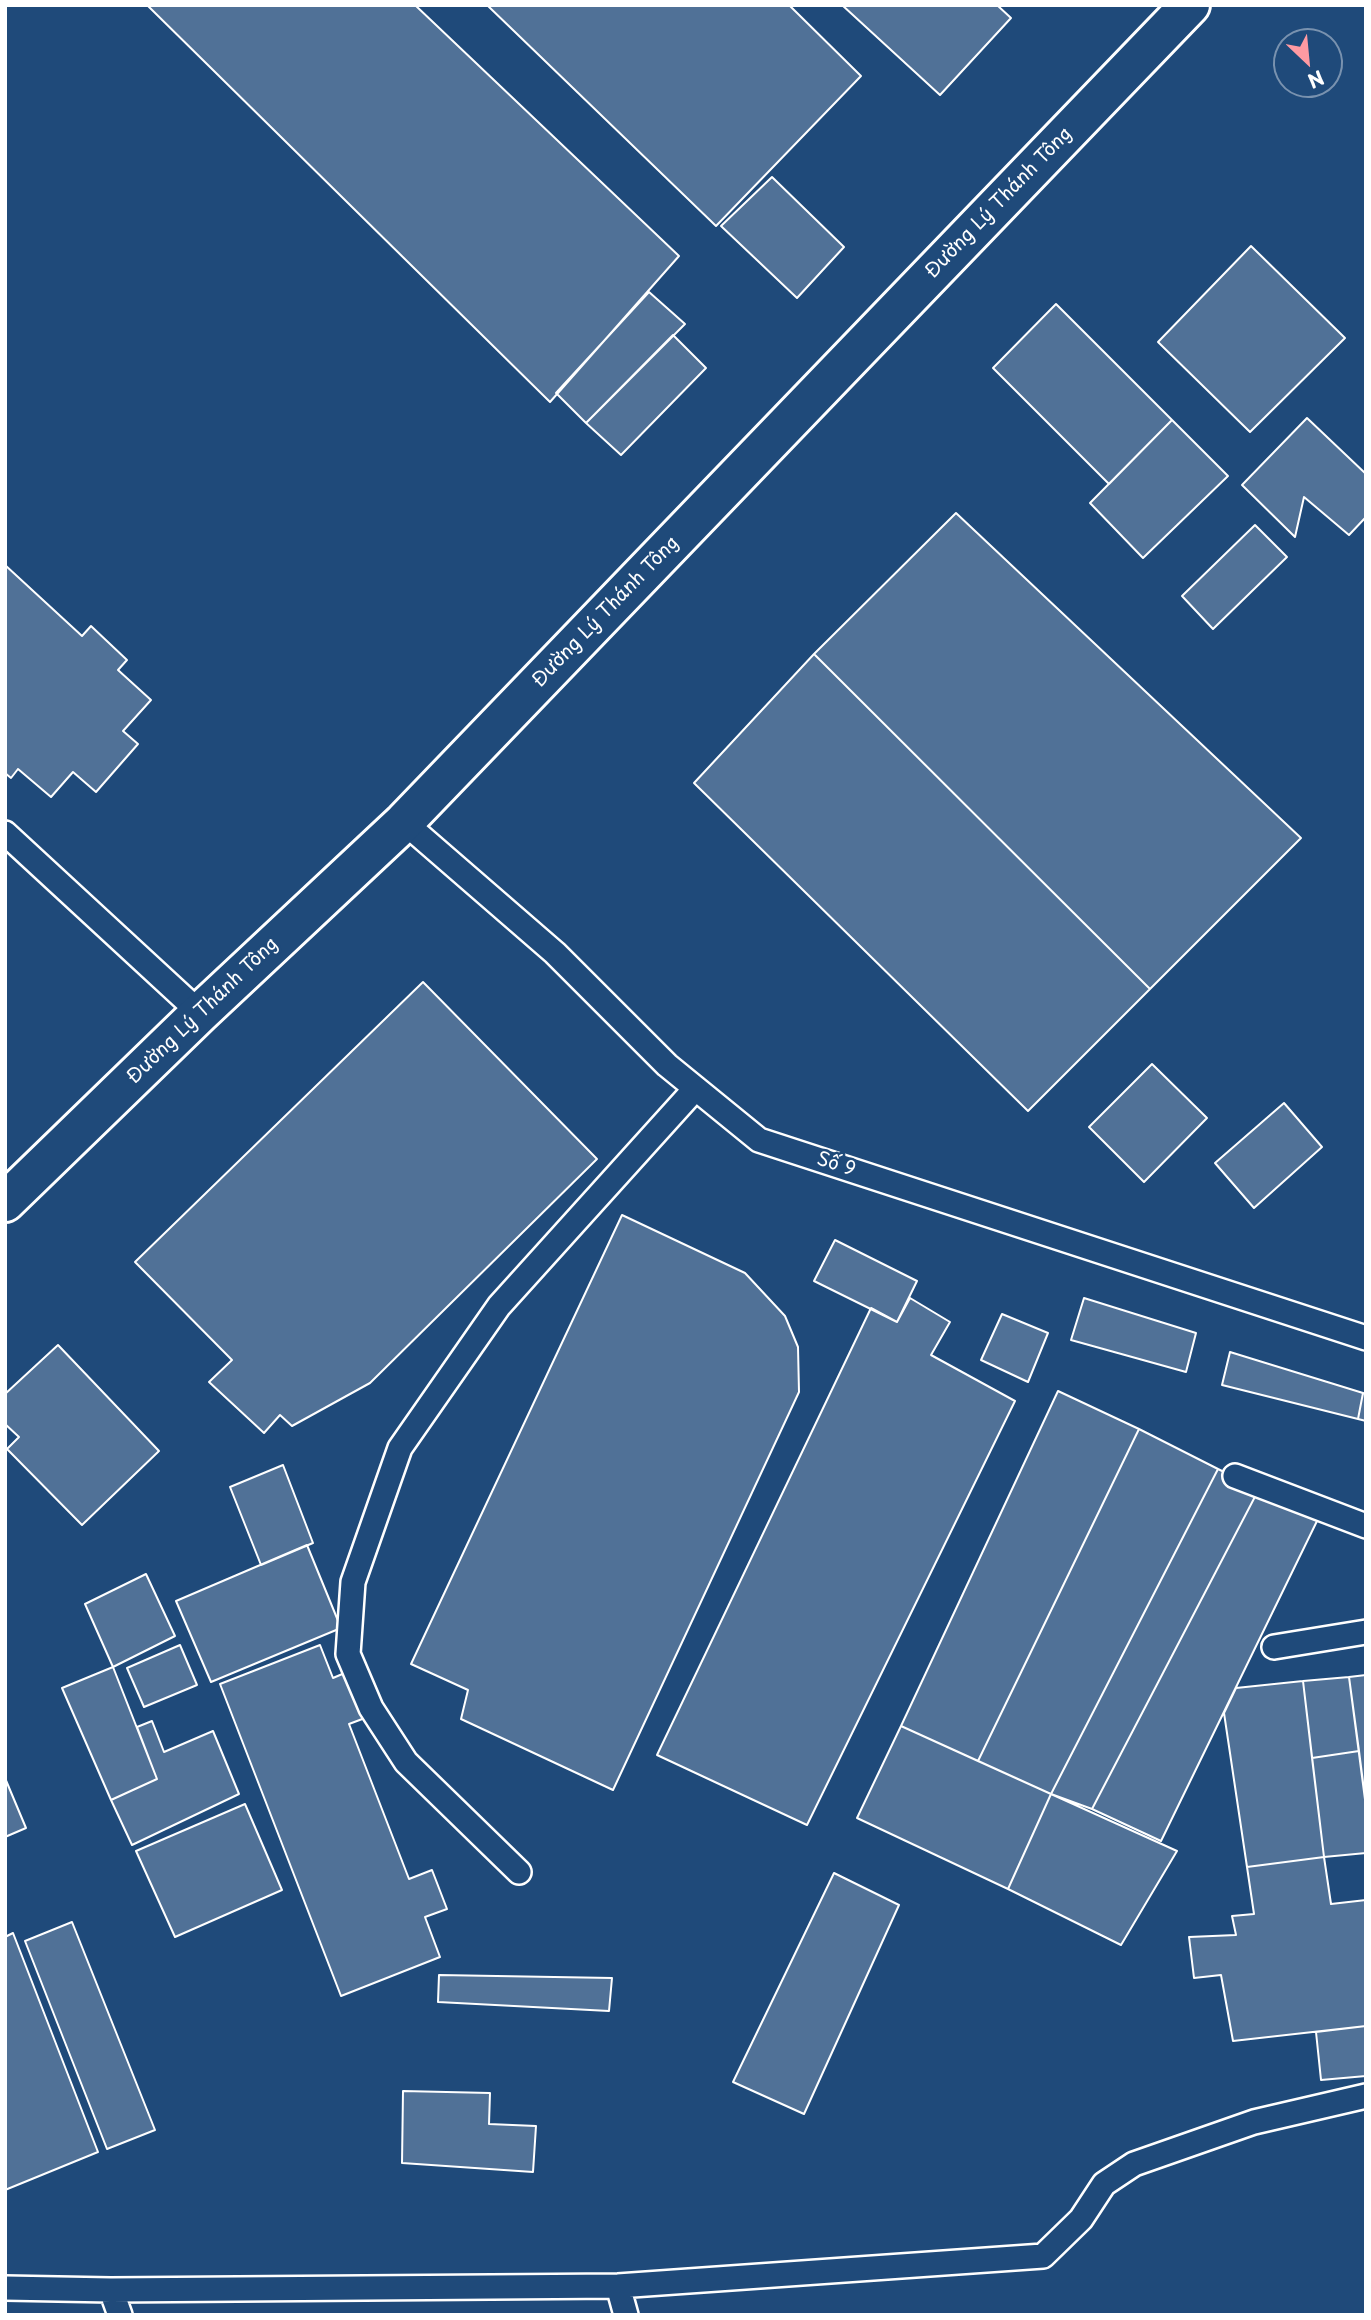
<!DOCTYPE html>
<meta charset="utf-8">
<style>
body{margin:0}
#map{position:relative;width:1371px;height:2320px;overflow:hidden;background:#1f4a7a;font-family:"Playpen Sans",sans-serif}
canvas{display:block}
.frame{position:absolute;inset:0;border:7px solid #fff;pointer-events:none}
.north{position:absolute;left:1273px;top:28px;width:70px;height:70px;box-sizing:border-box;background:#1f4a7a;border:2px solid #7992af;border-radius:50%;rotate:154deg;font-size:19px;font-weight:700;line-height:28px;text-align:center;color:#fff}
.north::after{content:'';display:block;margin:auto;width:24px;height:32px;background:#ff9aa2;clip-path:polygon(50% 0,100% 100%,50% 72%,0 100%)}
</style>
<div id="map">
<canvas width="1371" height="2320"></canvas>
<div class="frame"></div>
<div class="north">N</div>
</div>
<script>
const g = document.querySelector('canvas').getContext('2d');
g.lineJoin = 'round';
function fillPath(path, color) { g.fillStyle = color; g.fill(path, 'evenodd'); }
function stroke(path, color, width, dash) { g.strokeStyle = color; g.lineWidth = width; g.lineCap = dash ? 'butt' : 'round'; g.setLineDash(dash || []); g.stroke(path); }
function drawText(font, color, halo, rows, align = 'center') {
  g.font = font + ' "Playpen Sans",sans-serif'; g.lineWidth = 5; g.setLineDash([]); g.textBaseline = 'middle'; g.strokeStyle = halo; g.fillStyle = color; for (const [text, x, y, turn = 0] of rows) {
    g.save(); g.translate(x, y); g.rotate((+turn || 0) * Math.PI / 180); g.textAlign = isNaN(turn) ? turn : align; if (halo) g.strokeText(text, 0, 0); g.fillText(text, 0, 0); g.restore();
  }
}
const building = new Path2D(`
 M 147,5 L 415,5 L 679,256 L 550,402 Z
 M 487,5 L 789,5 L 861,76 L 716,226 Z
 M 842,5 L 997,5 L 1011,18 L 940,95 Z
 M 772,177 L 844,247 L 797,298 L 721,226 Z
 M 1251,246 L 1345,338 L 1250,432 L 1158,342 Z
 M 649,292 L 685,324 L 586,423 L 556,393 Z
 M 1056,304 L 1172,420 L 1109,484 L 993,368 Z
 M 673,335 L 706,368 L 621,455 L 586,423 Z
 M 1307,418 L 1366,474 L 1366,517 L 1349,535 L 1304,497 L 1295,537 L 1242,485 Z
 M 1172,420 L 1228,476 L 1143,558 L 1090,503 Z
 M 956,513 L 1301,838 L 1150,989 L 814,654 Z
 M 1255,525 L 1287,557 L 1213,629 L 1182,596 Z
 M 5,565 L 82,636 L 91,626 L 127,660 L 118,670 L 151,700 L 123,731 L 138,744 L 96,792 L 73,772 L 51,797 L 18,769 L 11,778 L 5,773 Z
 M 814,654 L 1150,989 L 1028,1111 L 694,783 Z
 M 423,982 L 597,1159 L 370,1383 L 292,1426 L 280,1415 L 264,1433 L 209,1382 L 232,1360 L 135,1262 Z
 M 1152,1064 L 1207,1118 L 1144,1182 L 1089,1127 Z
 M 1284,1103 L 1322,1147 L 1254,1208 L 1215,1163 Z
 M 622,1215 L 745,1273 L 785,1316 L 798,1347 L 799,1392 L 613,1790 L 461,1719 L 468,1690 L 411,1664 Z
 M 835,1240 L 917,1281 L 897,1322 L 814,1281 Z
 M 910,1298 L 950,1322 L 931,1355 L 1015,1401 L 807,1825 L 657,1755 L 871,1308 L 897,1322 Z
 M 1084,1298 L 1196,1333 L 1186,1372 L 1071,1340 Z
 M 1002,1314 L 1048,1333 L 1028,1382 L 981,1360 Z
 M 58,1345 L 159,1451 L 82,1525 L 7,1449 L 19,1437 L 5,1424 L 5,1394 Z
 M 1230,1352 L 1363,1393 L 1358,1419 L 1222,1385 Z
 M 1058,1391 L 1139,1429 L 978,1761 L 901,1726 Z
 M 1363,1393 L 1366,1394 L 1366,1421 L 1358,1419 Z
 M 1139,1429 L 1218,1469 L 1051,1794 L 978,1761 Z
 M 283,1465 L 313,1543 L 261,1565 L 230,1487 Z
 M 1218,1469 L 1259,1489 L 1092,1809 L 1051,1794 Z
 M 1259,1489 L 1318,1519 L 1161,1841 L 1092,1809 Z
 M 307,1545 L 341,1628 L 211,1682 L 176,1601 Z
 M 146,1574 L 175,1636 L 113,1667 L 85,1604 Z
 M 180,1645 L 197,1685 L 144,1707 L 127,1668 Z
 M 320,1645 L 333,1678 L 347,1672 L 365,1718 L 349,1724 L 409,1879 L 432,1870 L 447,1909 L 425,1917 L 440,1957 L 341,1996 L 220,1684 Z
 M 113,1667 L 157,1779 L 111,1800 L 62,1688 Z
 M 1366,1675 L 1366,1807 L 1349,1677 Z
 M 1349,1677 L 1359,1751 L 1312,1758 L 1303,1681 Z
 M 1303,1681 L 1324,1857 L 1247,1867 L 1224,1713 L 1236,1688 Z
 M 152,1721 L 164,1752 L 213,1731 L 239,1794 L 132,1845 L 111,1800 L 157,1779 L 137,1727 Z
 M 901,1726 L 1051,1794 L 1008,1889 L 857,1818 Z
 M 1359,1751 L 1366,1806 L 1366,1853 L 1324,1857 L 1312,1758 Z
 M 5,1778 L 26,1828 L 5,1837 Z
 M 1051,1794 L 1177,1851 L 1121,1945 L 1008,1889 Z
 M 245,1804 L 282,1890 L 175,1937 L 136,1851 Z
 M 1324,1857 L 1331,1904 L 1366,1900 L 1366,2026 L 1233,2041 L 1221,1975 L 1194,1978 L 1189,1937 L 1236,1935 L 1232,1916 L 1254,1914 L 1247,1867 Z
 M 834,1873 L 899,1905 L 804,2114 L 733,2082 Z
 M 72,1922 L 155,2130 L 107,2149 L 25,1941 Z
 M 13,1933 L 98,2152 L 5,2190 L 5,1937 Z
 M 439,1975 L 612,1978 L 609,2011 L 438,2002 Z
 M 1366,2026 L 1366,2076 L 1321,2080 L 1316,2032 Z
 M 403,2091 L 490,2093 L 489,2124 L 536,2126 L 533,2172 L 402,2163 Z`);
const service = new Path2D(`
 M 404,822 L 555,953 L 667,1065 L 759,1140 L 1366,1338
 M 5,833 L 200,1013
 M 1235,1476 L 1366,1526
 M 1274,1647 L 1366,1632
 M 519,1872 L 406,1762 L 371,1708 L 348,1654 L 353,1582 L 400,1448 L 499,1306 L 695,1089
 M 618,2286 L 626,2315
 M 5,2288 L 111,2290 L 618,2286 L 1043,2256 L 1081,2219 L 1104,2184 L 1134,2164 L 1254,2122 L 1366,2096
 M 111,2290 L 120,2315`);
const tertiary = new Path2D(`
 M 5,1202 L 200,1013 L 404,822 L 1190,5`);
const streetNames = [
 ["Đường Lý Thánh Tông",999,203,-46],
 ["Đường Lý Thánh Tông",606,612,-46],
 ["Đường Lý Thánh Tông",203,1011,-44],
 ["Số 9",836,1165,18]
];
fillPath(building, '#507197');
stroke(building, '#fff', 2);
stroke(service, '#fff', 28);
stroke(tertiary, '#fff', 44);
stroke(service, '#1f4a7a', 23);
stroke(tertiary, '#1f4a7a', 38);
drawText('19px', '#fff', '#1f4a7a', streetNames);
</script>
